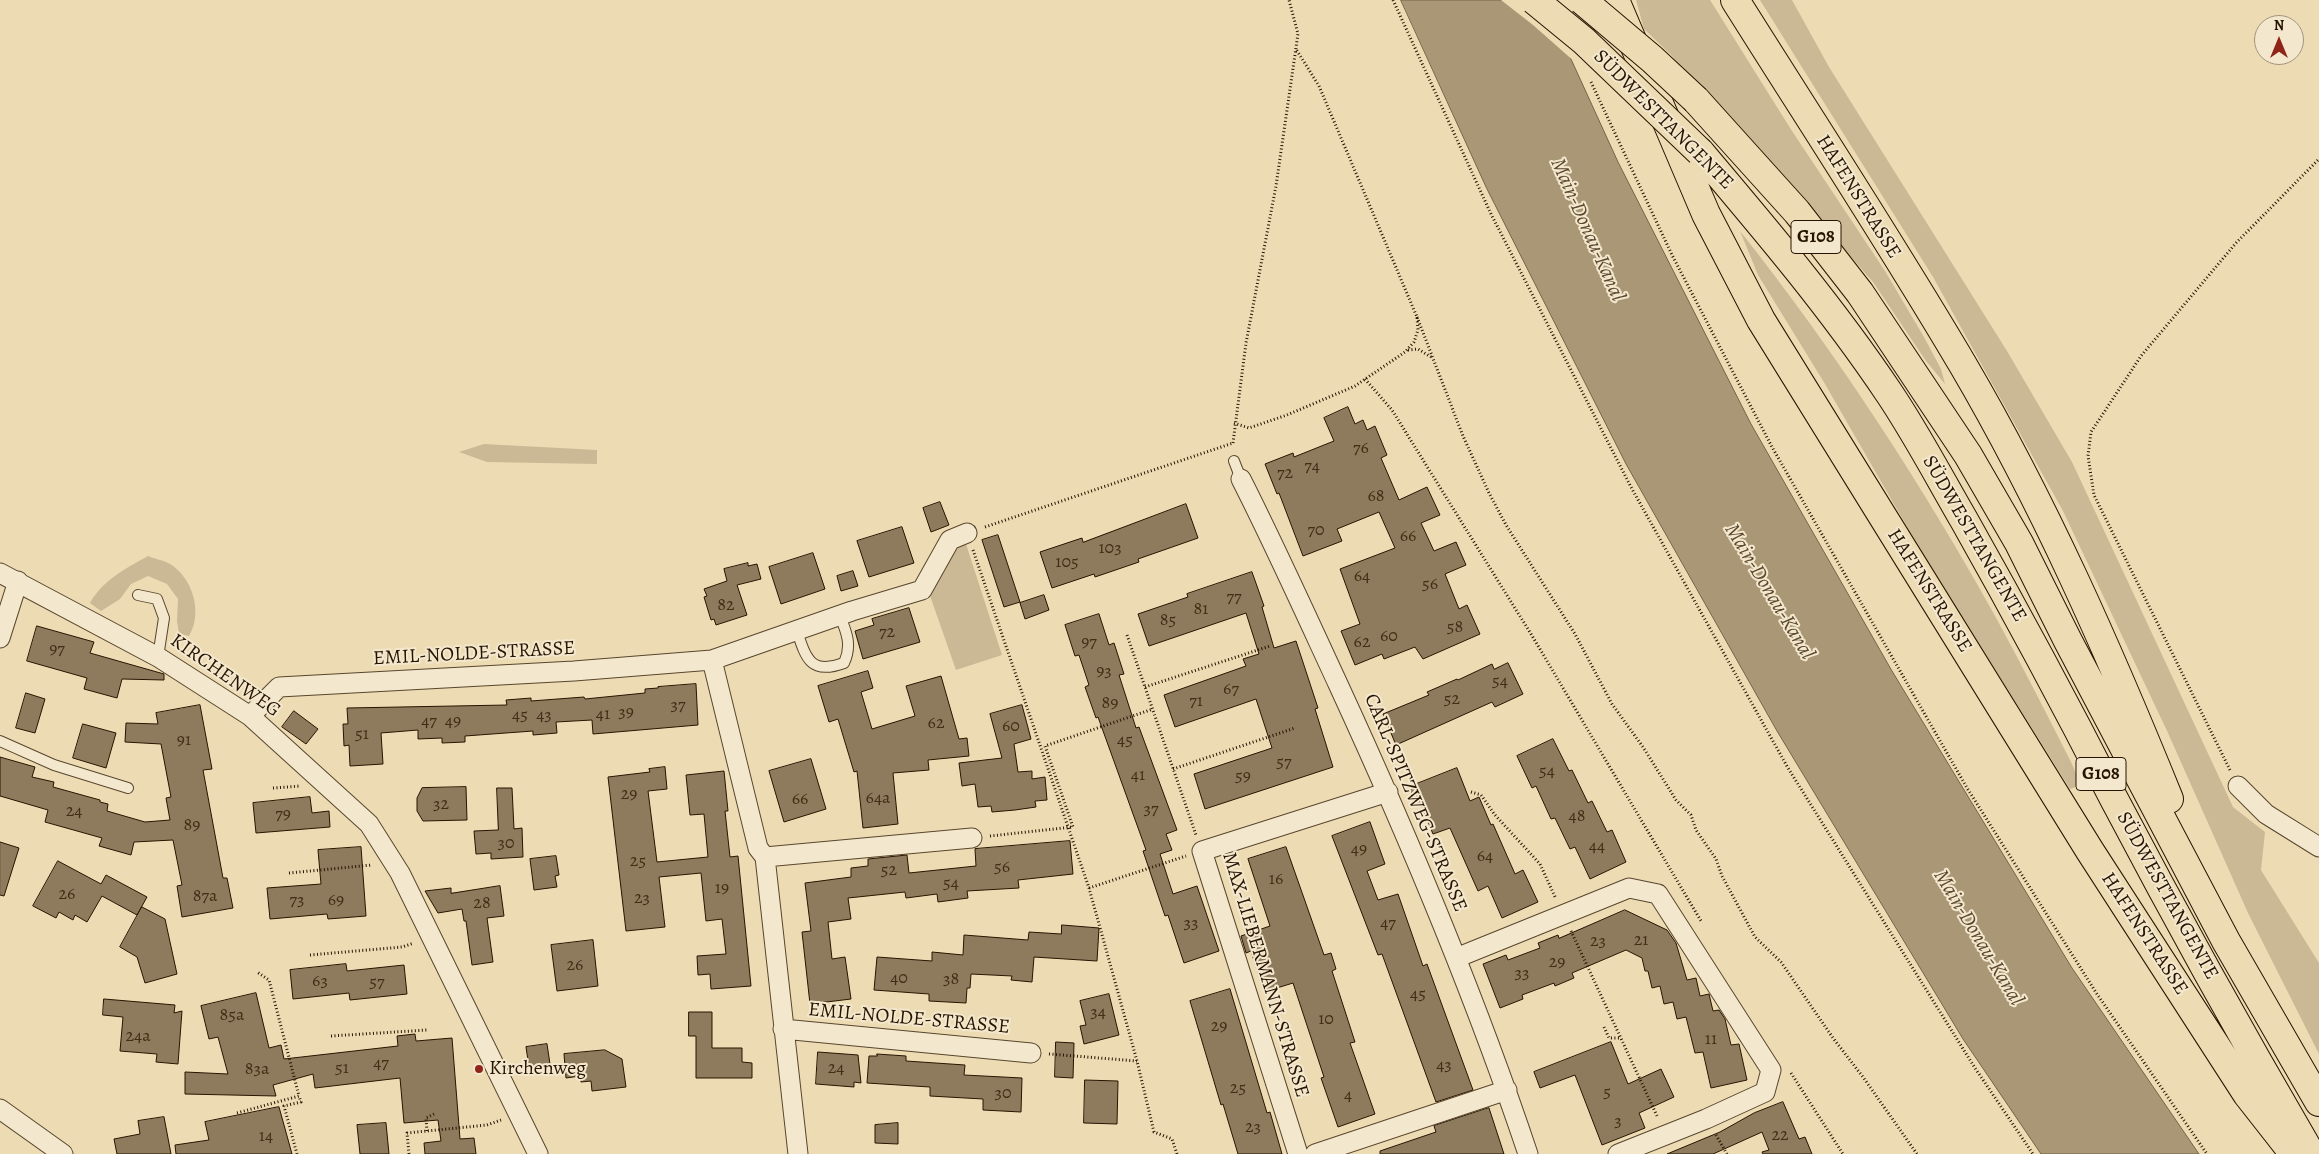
<!DOCTYPE html>
<meta charset="utf-8">
<style>
body{margin:0}
#map{position:relative;width:2319px;height:1154px;overflow:hidden;background:#eddbb3;font-family:Alegreya,serif}
canvas{display:block}
.north{position:absolute;left:2254px;top:15px;width:50px;height:50px;box-sizing:border-box;background:#f3e8ce;border:1px solid #a1937c;border-radius:50%;rotate:0deg;font-size:14px;font-weight:700;line-height:20px;text-align:center;color:#271400}
.north::after{content:'';display:block;margin:auto;width:18px;height:22px;background:#8f2418;clip-path:polygon(50% 0,100% 100%,50% 72%,0 100%)}
</style>
<div id="map">
<canvas width="2319" height="1154"></canvas>
<div class="north">N</div>
</div>
<script>
const g = document.querySelector('canvas').getContext('2d');
g.lineJoin = 'round';
function fillPath(path, color) { g.fillStyle = color; g.fill(path, 'evenodd'); }
function stroke(path, color, width, dash) { g.strokeStyle = color; g.lineWidth = width; g.lineCap = dash ? 'butt' : 'round'; g.setLineDash(dash || []); g.stroke(path); }
function drawText(font, color, halo, rows, align = 'center') {
  g.font = font + ' Alegreya,serif'; g.lineWidth = 4; g.setLineDash([]); g.textBaseline = 'middle'; g.strokeStyle = halo; g.fillStyle = color; for (const [text, x, y, turn = 0] of rows) {
    g.save(); g.translate(x, y); g.rotate((+turn || 0) * Math.PI / 180); g.textAlign = isNaN(turn) ? turn : align; if (halo) g.strokeText(text, 0, 0); g.fillText(text, 0, 0); g.restore();
  }
}
const green = new Path2D(`
 M 1636,0 L 1710,0 L 1792,131 L 1885,271 L 1924,337 L 1941,369 L 1945,384 L 1926,361 L 1873,282 L 1730,120 L 1670,54 L 1644,29 Z
 M 1760,0 L 1792,0 L 1829,67 L 2007,351 L 2072,462 L 2233,807 L 2265,832 L 2261,870 L 2319,963 L 2319,1054 L 2248,913 L 2168,733 L 2063,511 L 1933,277 Z
 M 1740,231 C 1835,351 1920,481 1994,614 C 2021,663 2046,713 2071,762 L 2081,785 L 2070,789 L 1918,546 L 1825,384 L 1758,275 Z
 M 484,444 L 597,450 L 597,464 L 487,462 L 459,452 Z
 M 966,544 L 1002,655 L 956,670 L 928,590 L 951,550 Z
 M 148,556 C 154,559 164,560 170,564 C 193,578 203,613 189,636 L 179,634 L 177,621 L 178,599 L 167,584 L 148,576 L 131,584 L 120,599 L 101,611 L 90,603 C 103,580 125,569 148,556 Z`);
const water = new Path2D(`
 M 1401,0 L 1544,0 L 1618,162 L 1751,424 L 1892,671 L 2072,968 L 2199,1154 L 2041,1154 L 1963,1039 L 1777,731 L 1626,464 L 1487,189 Z`);
const pier = new Path2D(`
 M 1501,0 L 1547,0 L 1576,63 L 1533,25 Z`);
const building = new Path2D(`
 M 1348,407 L 1355,424 L 1363,420 L 1367,430 L 1375,426 L 1387,455 L 1381,458 L 1399,500 L 1427,487 L 1440,515 L 1421,523 L 1434,551 L 1456,542 L 1466,565 L 1445,574 L 1459,609 L 1467,605 L 1480,634 L 1423,659 L 1415,647 L 1384,659 L 1382,654 L 1355,665 L 1341,631 L 1360,624 L 1340,569 L 1395,548 L 1379,512 L 1337,529 L 1342,541 L 1303,556 L 1279,493 L 1277,494 L 1265,464 L 1293,453 L 1294,457 L 1334,441 L 1324,418 Z
 M 940,502 L 949,525 L 931,532 L 923,508 Z
 M 1186,504 L 1198,538 L 1138,559 L 1139,562 L 1095,577 L 1094,574 L 1052,588 L 1040,552 L 1082,538 L 1083,542 Z
 M 902,527 L 914,563 L 869,577 L 857,541 Z
 M 998,535 L 1020,602 L 1004,607 L 982,540 Z
 M 813,553 L 825,589 L 781,604 L 769,567 Z
 M 748,563 L 748,566 L 757,564 L 761,579 L 737,585 L 747,615 L 716,625 L 714,619 L 711,620 L 704,597 L 707,596 L 704,589 L 727,581 L 724,569 Z
 M 853,571 L 858,586 L 841,591 L 837,576 Z
 M 1252,572 L 1264,606 L 1262,607 L 1274,648 L 1296,641 L 1318,708 L 1315,709 L 1333,767 L 1205,809 L 1194,774 L 1272,748 L 1256,699 L 1175,727 L 1164,695 L 1246,666 L 1243,659 L 1259,654 L 1246,613 L 1149,646 L 1138,614 L 1188,597 L 1187,594 Z
 M 1044,595 L 1049,610 L 1025,619 L 1020,603 Z
 M 909,608 L 920,642 L 863,659 L 855,631 L 874,625 L 872,619 Z
 M 1099,614 L 1109,645 L 1114,643 L 1124,674 L 1119,675 L 1136,728 L 1139,727 L 1177,830 L 1166,834 L 1172,850 L 1160,854 L 1173,894 L 1197,886 L 1219,951 L 1184,963 L 1168,915 L 1165,916 L 1143,851 L 1146,850 L 1137,825 L 1098,717 L 1096,718 L 1085,687 L 1089,685 L 1079,655 L 1075,656 L 1065,625 Z
 M 37,626 L 94,642 L 90,653 L 164,674 L 164,680 L 122,679 L 117,698 L 84,689 L 87,678 L 27,661 Z
 M 1508,663 L 1523,694 L 1495,707 L 1492,702 L 1396,745 L 1383,714 L 1429,695 L 1427,692 L 1457,679 L 1458,680 L 1492,664 L 1494,669 Z
 M 868,671 L 873,688 L 861,692 L 872,729 L 915,716 L 906,686 L 941,676 L 959,739 L 967,738 L 969,756 L 928,760 L 929,770 L 893,773 L 898,824 L 863,828 L 857,771 L 854,772 L 838,719 L 829,722 L 818,686 Z
 M 696,684 L 698,725 L 593,734 L 592,720 L 556,722 L 557,733 L 533,735 L 533,731 L 465,736 L 465,742 L 442,743 L 442,738 L 418,739 L 418,730 L 381,733 L 383,764 L 350,766 L 349,745 L 344,746 L 343,724 L 348,724 L 347,708 L 507,705 L 506,700 L 531,698 L 531,701 L 584,697 L 585,699 L 645,693 L 645,689 L 658,688 L 658,687 Z
 M 26,693 L 45,699 L 35,733 L 16,728 Z
 M 200,705 L 212,769 L 203,770 L 223,878 L 227,878 L 233,908 L 182,917 L 177,886 L 182,885 L 173,840 L 134,842 L 131,855 L 99,846 L 102,838 L 45,822 L 48,810 L 0,796 L 0,757 L 35,767 L 32,777 L 54,782 L 53,787 L 100,800 L 100,802 L 108,804 L 107,811 L 145,822 L 170,820 L 166,798 L 171,797 L 161,744 L 125,742 L 126,723 L 158,724 L 156,713 Z
 M 1022,705 L 1031,739 L 1014,744 L 1018,772 L 1032,771 L 1032,779 L 1045,777 L 1047,800 L 1035,801 L 1036,807 L 1015,810 L 992,812 L 991,806 L 978,807 L 975,784 L 962,786 L 959,763 L 1002,758 L 990,714 Z
 M 294,711 L 318,729 L 306,744 L 282,727 Z
 M 83,724 L 116,733 L 106,768 L 73,758 Z
 M 1553,739 L 1569,771 L 1572,770 L 1588,803 L 1592,801 L 1607,832 L 1612,830 L 1626,862 L 1590,879 L 1575,847 L 1570,849 L 1555,818 L 1551,819 L 1536,786 L 1532,788 L 1517,756 Z
 M 811,759 L 826,809 L 784,822 L 769,771 Z
 M 665,767 L 667,789 L 648,791 L 657,862 L 708,857 L 704,814 L 690,815 L 686,775 L 724,771 L 728,811 L 725,811 L 730,857 L 738,856 L 751,986 L 711,989 L 710,974 L 698,975 L 697,956 L 726,954 L 722,919 L 706,921 L 701,873 L 659,877 L 665,927 L 626,931 L 608,777 L 650,772 L 649,769 Z
 M 1457,768 L 1470,801 L 1479,797 L 1491,825 L 1493,824 L 1515,874 L 1523,870 L 1538,902 L 1502,918 L 1488,886 L 1478,891 L 1450,828 L 1433,834 L 1420,802 L 1416,803 L 1409,787 Z
 M 466,787 L 467,820 L 423,821 L 417,811 L 417,798 L 422,788 Z
 M 497,788 L 512,788 L 514,829 L 522,828 L 523,857 L 491,859 L 491,853 L 476,854 L 474,831 L 498,830 Z
 M 310,797 L 312,813 L 329,811 L 330,827 L 256,833 L 253,803 Z
 M 1370,822 L 1385,864 L 1367,871 L 1378,900 L 1398,894 L 1423,966 L 1427,964 L 1473,1090 L 1436,1102 L 1382,954 L 1378,955 L 1332,836 Z
 M 1070,841 L 1073,874 L 1018,880 L 1019,888 L 967,891 L 968,898 L 938,902 L 937,894 L 906,898 L 905,892 L 848,898 L 851,919 L 828,922 L 832,959 L 845,957 L 851,999 L 810,1004 L 802,932 L 811,931 L 805,883 L 851,877 L 851,868 L 868,866 L 868,859 L 907,855 L 909,873 L 976,866 L 975,849 Z
 M 0,842 L 19,848 L 4,896 L 0,895 Z
 M 361,847 L 366,916 L 328,919 L 327,914 L 270,919 L 267,888 L 321,884 L 318,850 Z
 M 1286,847 L 1324,955 L 1331,953 L 1336,969 L 1332,971 L 1355,1042 L 1350,1043 L 1375,1114 L 1338,1127 L 1321,1078 L 1324,1077 L 1293,983 L 1264,992 L 1251,951 L 1246,953 L 1241,936 L 1270,926 L 1248,859 Z
 M 556,856 L 559,875 L 555,876 L 557,887 L 534,890 L 530,859 Z
 M 58,861 L 101,884 L 106,875 L 147,897 L 137,915 L 102,896 L 87,922 L 75,915 L 73,920 L 59,912 L 56,918 L 33,906 Z
 M 500,886 L 504,916 L 487,918 L 493,962 L 472,965 L 466,921 L 464,921 L 462,909 L 438,913 L 425,891 L 451,888 L 451,893 Z
 M 142,907 L 165,919 L 177,974 L 145,983 L 137,957 L 120,947 Z
 M 1625,910 L 1667,930 L 1676,943 L 1687,980 L 1696,978 L 1700,996 L 1709,994 L 1713,1011 L 1719,1010 L 1725,1019 L 1731,1045 L 1739,1044 L 1747,1080 L 1711,1088 L 1703,1052 L 1695,1053 L 1686,1017 L 1677,1019 L 1673,1002 L 1664,1004 L 1660,986 L 1652,988 L 1648,971 L 1645,971 L 1642,958 L 1626,950 L 1572,973 L 1574,978 L 1555,986 L 1554,983 L 1522,995 L 1523,999 L 1500,1008 L 1483,964 L 1506,955 L 1508,960 L 1540,948 L 1538,943 L 1558,935 L 1559,938 Z
 M 1062,925 L 1099,928 L 1097,961 L 1034,957 L 1032,982 L 1011,980 L 1012,976 L 971,974 L 970,988 L 967,988 L 966,1003 L 929,1001 L 929,994 L 874,990 L 877,957 L 932,961 L 932,952 L 963,955 L 964,935 L 1028,940 L 1029,932 L 1061,934 Z
 M 593,940 L 598,986 L 557,991 L 551,945 Z
 M 346,964 L 347,971 L 404,965 L 407,994 L 350,1000 L 349,993 L 293,999 L 290,970 Z
 M 1230,989 L 1267,1113 L 1270,1112 L 1282,1154 L 1238,1154 L 1223,1104 L 1221,1105 L 1190,1001 Z
 M 256,993 L 269,1048 L 281,1045 L 284,1059 L 398,1046 L 397,1036 L 415,1034 L 416,1041 L 452,1038 L 460,1139 L 474,1138 L 476,1154 L 425,1154 L 424,1143 L 441,1141 L 438,1120 L 404,1123 L 400,1078 L 315,1088 L 313,1074 L 273,1085 L 276,1096 L 185,1094 L 185,1072 L 228,1074 L 218,1037 L 209,1039 L 201,1006 Z
 M 1109,994 L 1119,1035 L 1084,1044 L 1080,1026 L 1086,1025 L 1080,1001 Z
 M 104,999 L 175,1005 L 174,1013 L 182,1011 L 178,1064 L 156,1062 L 157,1054 L 120,1051 L 123,1017 L 103,1015 Z
 M 689,1012 L 712,1012 L 712,1048 L 742,1048 L 742,1062 L 752,1063 L 752,1078 L 696,1078 L 696,1036 L 689,1036 Z
 M 1056,1042 L 1074,1043 L 1073,1078 L 1055,1077 Z
 M 1611,1042 L 1628,1084 L 1661,1069 L 1674,1097 L 1639,1113 L 1645,1128 L 1602,1145 L 1575,1075 L 1540,1088 L 1534,1072 Z
 M 547,1044 L 550,1064 L 529,1067 L 526,1047 Z
 M 605,1050 L 622,1059 L 626,1087 L 592,1091 L 591,1081 L 581,1082 L 580,1076 L 566,1078 L 564,1054 Z
 M 818,1052 L 858,1055 L 861,1083 L 854,1082 L 854,1087 L 816,1084 Z
 M 877,1054 L 906,1056 L 906,1061 L 965,1065 L 964,1075 L 1022,1078 L 1021,1112 L 983,1110 L 983,1099 L 930,1096 L 930,1087 L 867,1083 L 869,1056 L 877,1056 Z
 M 1085,1080 L 1118,1081 L 1117,1124 L 1084,1123 Z
 M 1783,1102 L 1799,1139 L 1805,1137 L 1812,1154 L 1763,1154 L 1762,1152 L 1769,1150 L 1762,1132 L 1713,1154 L 1667,1154 L 1720,1132 L 1754,1113 Z
 M 279,1107 L 292,1154 L 176,1154 L 175,1145 L 209,1140 L 205,1122 Z
 M 1489,1108 L 1504,1154 L 1380,1154 L 1380,1151 L 1436,1132 L 1434,1126 Z
 M 164,1117 L 171,1154 L 117,1154 L 114,1139 L 140,1134 L 138,1121 Z
 M 386,1123 L 389,1154 L 360,1154 L 357,1125 Z
 M 898,1123 L 898,1144 L 875,1143 L 875,1125 Z`);
const path = new Path2D(`
 M 1393,0 L 1491,214 L 1632,489 L 1788,768 L 1975,1068 L 2033,1154
 M 1591,82 L 1672,255 L 1772,447 L 1967,788 L 2097,994 L 2207,1154
 M 1417,317 L 1463,436 L 1489,493 L 1506,525 L 1575,634 L 1612,704 L 1643,747 L 1676,800 L 1691,815 L 1696,830 L 1716,859 L 1722,876 L 1755,937 L 1781,962 L 1833,1038 L 1863,1077 L 1917,1154
 M 1408,350 L 1418,349 L 1431,357
 M 1365,379 L 1392,410 L 1531,634 L 1701,921
 M 1234,423 L 1249,428 L 1287,415 L 1355,386 L 1405,352 L 1414,342 L 1418,330 L 1417,317 L 1319,86 L 1296,49
 M 1233,443 L 1246,343 L 1276,186 L 1298,34 L 1289,0
 M 985,527 L 1233,443
 M 973,550 L 1089,888 L 1137,1061 L 1154,1132 L 1172,1139 L 1177,1154
 M 1127,635 L 1196,835
 M 1145,687 L 1270,646
 M 1173,769 L 1295,728
 M 2230,770 L 2094,495 L 2088,456 L 2091,432 L 2141,356 L 2236,243 L 2319,159
 M 273,788 L 300,786
 M 1471,792 L 1481,795 L 1495,815 L 1540,864 L 1556,899
 M 990,836 L 1073,827 L 1045,746 L 1153,709
 M 289,873 L 372,865
 M 1089,888 L 1186,856
 M 1571,931 L 1658,1118
 M 310,955 L 402,947 L 414,943
 M 1604,1027 L 1609,1038 L 1619,1038
 M 331,1036 L 427,1030
 M 1049,1054 L 1137,1061
 M 1791,1073 L 1843,1154
 M 237,1113 L 299,1096 L 269,980 L 257,972
 M 427,1131 L 426,1118 L 434,1114
 M 1716,1135 L 1727,1154
 M 297,1154 L 284,1106 L 301,1102 L 299,1096
 M 409,1154 L 407,1133 L 487,1125 L 501,1120`);
const lane = new Path2D(`
 M 1234,461 L 1241,479
 M 138,595 L 157,599 L 164,618 L 158,657
 M 797,631 C 806,659 811,675 844,663 C 852,646 847,633 840,616
 M 0,741 L 54,765 L 128,788`);
const street = new Path2D(`
 M 1241,479 C 1275,546 1306,615 1338,684 C 1409,838 1474,993 1528,1154
 M 0,573 L 158,657 L 250,716 L 369,824 L 400,873 L 538,1154
 M 0,638 L 18,581
 M 712,660 L 758,848 L 765,857 L 798,1154
 M 250,716 L 279,687 L 574,671 L 712,660 L 852,611 L 922,590 L 950,540 L 967,533
 M 2238,786 L 2266,814 L 2319,847
 M 765,857 L 972,838
 M 1456,958 L 1629,888 L 1658,894 L 1771,1070 L 1765,1092 L 1706,1119 L 1618,1154
 M 783,1029 L 1031,1053
 M 0,1109 L 63,1154
 M 1298,1154 L 1202,851 L 1388,792
 M 1315,1154 L 1507,1090`);
const highway = new Path2D(`
 M 1615,0 L 1706,214 L 1761,320 L 2090,851 L 2247,1094 L 2294,1154
 M 1735,0 C 1811,121 1890,241 1963,365 C 2044,503 2109,651 2169,799
 M 1696,100 L 1797,212 L 1860,293 L 1968,455 L 2019,543 L 2068,641 L 2226,941 L 2319,1102
 M 1700,152 C 1766,230 1832,308 1889,393 C 1916,433 1939,477 1964,520 C 2016,612 2066,705 2114,799 C 2176,917 2241,1034 2308,1149`);
const highwayBridge = new Path2D(`
 M 1534,0 L 1584,41 L 1700,152
 M 1582,0 L 1652,59 L 1696,100`);
const markers = [
 [479,1069,5,"#8f2418"]
];
const numberNames = [
 ["76",1361,449],
 ["74",1312,467],
 ["72",1285,474],
 ["68",1376,497],
 ["70",1316,531],
 ["66",1408,537],
 ["103",1110,549],
 ["105",1067,563],
 ["64",1362,577],
 ["56",1430,585],
 ["77",1234,598],
 ["82",726,606],
 ["81",1201,610],
 ["85",1168,621],
 ["58",1455,628],
 ["72",887,633],
 ["60",1389,637],
 ["97",1089,643],
 ["62",1362,643],
 ["97",57,650],
 ["93",1104,672],
 ["54",1500,682],
 ["67",1231,690],
 ["52",1452,700],
 ["71",1196,702],
 ["89",1110,704],
 ["37",678,706],
 ["39",626,713],
 ["41",603,715],
 ["45",520,716],
 ["43",544,716],
 ["47",429,722],
 ["49",453,722],
 ["62",936,724],
 ["60",1011,727],
 ["51",362,735],
 ["91",184,741],
 ["45",1125,741],
 ["57",1284,763],
 ["54",1547,772],
 ["41",1138,776],
 ["59",1243,777],
 ["29",629,795],
 ["64a",878,799],
 ["66",800,800],
 ["32",441,805],
 ["37",1151,810],
 ["24",74,812],
 ["79",283,815],
 ["48",1577,817],
 ["89",192,826],
 ["30",506,844],
 ["44",1597,847],
 ["49",1359,850],
 ["64",1485,857],
 ["25",638,862],
 ["56",1002,868],
 ["52",889,871],
 ["16",1276,880],
 ["54",951,884],
 ["19",722,889],
 ["26",67,895],
 ["87a",205,897],
 ["23",642,899],
 ["73",297,901],
 ["69",336,901],
 ["28",482,904],
 ["33",1191,924],
 ["47",1388,924],
 ["21",1641,941],
 ["23",1598,942],
 ["29",1557,963],
 ["26",575,966],
 ["33",1522,974],
 ["40",899,979],
 ["38",951,980],
 ["63",320,982],
 ["57",377,983],
 ["45",1418,995],
 ["34",1098,1013],
 ["85a",232,1016],
 ["10",1326,1020],
 ["29",1219,1027],
 ["24a",138,1037],
 ["11",1711,1040],
 ["47",381,1064],
 ["43",1444,1066],
 ["51",342,1069],
 ["24",836,1069],
 ["83a",257,1070],
 ["25",1238,1089],
 ["5",1607,1093],
 ["30",1003,1094],
 ["4",1348,1096],
 ["3",1618,1122],
 ["23",1253,1128],
 ["22",1780,1136],
 ["14",266,1137]
];
const shields = [
 [1816,237,50],
 [2101,774,50]
];
const shieldNames = [
 ["G108",1816,237],
 ["G108",2101,774]
];
const streetNames = [
 ["SÜDWESTTANGENTE",1663,120,45],
 ["HAFENSTRASSE",1858,197,58],
 ["SÜDWESTTANGENTE",1974,539,60],
 ["HAFENSTRASSE",1929,591,58],
 ["EMIL-NOLDE-STRASSE",474,654,-3],
 ["KIRCHENWEG",225,676,35],
 ["CARL-SPITZWEG-STRASSE",1415,803,67],
 ["SÜDWESTTANGENTE",2167,896,61],
 ["HAFENSTRASSE",2144,934,57],
 ["MAX-LIEBERMANN-STRASSE",1265,975,73],
 ["EMIL-NOLDE-STRASSE",909,1019,5]
];
const poiNames = [
 ["Kirchenweg",489,1069]
];
const waterNames = [
 ["Main-Donau-Kanal",1587,230,66],
 ["Main-Donau-Kanal",1769,592,59],
 ["Main-Donau-Kanal",1978,938,59]
];
fillPath(green, '#cbb995');
fillPath(water, '#aa9776');
stroke(water, '#766347', 1);
fillPath(pier, '#eddbb3');
fillPath(building, '#8e7b5d');
stroke(building, '#271400', 1);
stroke(lane, '#58462d', 12);
stroke(street, '#58462d', 21);
stroke(highway, '#271400', 30);
stroke(path, '#271400', 3, [1, 2.5]);
stroke(lane, '#f3e8ce', 10);
stroke(street, '#f3e8ce', 19);
stroke(highway, '#eddbb3', 28);
stroke(highwayBridge, '#271400', 30, []);
stroke(highwayBridge, '#eddbb3', 28);
for (const [x, y, r, color] of markers) { const dot = new Path2D(); dot.arc(x, y, r, 0, 2 * Math.PI); g.fillStyle = color; g.fill(dot); stroke(dot, '#f3e8ce', 2); }
drawText('18px', '#412e17', null, numberNames);
for (const [x, y, w] of shields) { const box = new Path2D(); box.roundRect(x - w / 2, y - 16.5, w, 33, 4); g.fillStyle = '#f3e8ce'; g.fill(box); stroke(box, '#271400', 1); }
drawText('bold 19px', '#271400', null, shieldNames);
drawText('20px', '#271400', '#f3e8ce', streetNames);
drawText('20px', '#271400', '#f3e8ce', poiNames, 'left');
drawText('italic 21px', '#5b482f', '#f3e8ce', waterNames);
</script>
